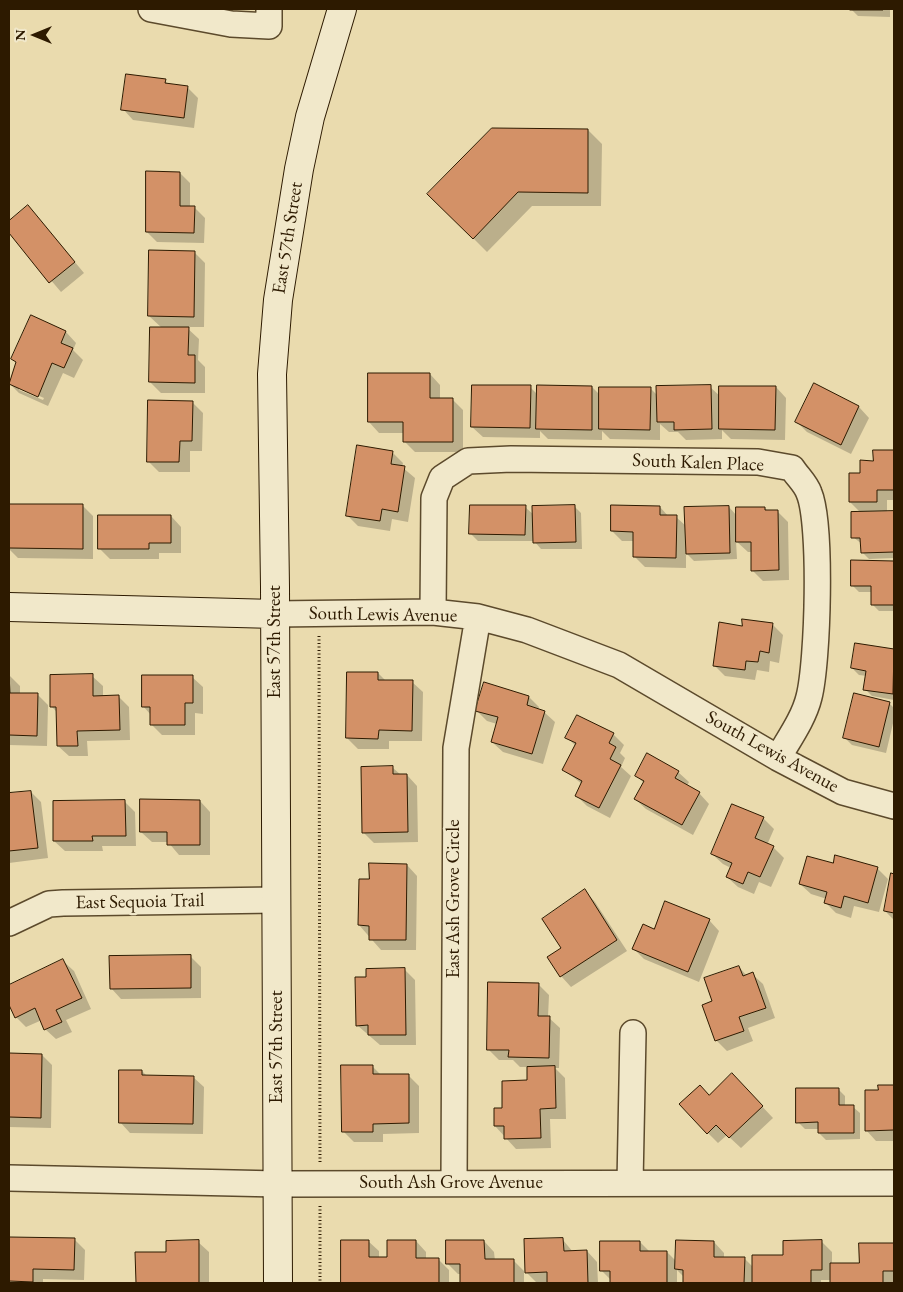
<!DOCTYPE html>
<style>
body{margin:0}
#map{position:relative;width:903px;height:1292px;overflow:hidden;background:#eadbae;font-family:"EB Garamond",serif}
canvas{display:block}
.frame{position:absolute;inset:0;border:10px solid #2d1a00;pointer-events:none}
.north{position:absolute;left:10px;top:10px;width:50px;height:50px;-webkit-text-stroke:4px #f1e8ca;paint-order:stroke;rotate:270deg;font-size:14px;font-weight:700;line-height:20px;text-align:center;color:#2d1a00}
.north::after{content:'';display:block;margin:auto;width:18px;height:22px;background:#2d1a00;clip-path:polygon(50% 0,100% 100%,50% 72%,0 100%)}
</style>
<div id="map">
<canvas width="903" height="1292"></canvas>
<div class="frame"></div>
<div class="north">N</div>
</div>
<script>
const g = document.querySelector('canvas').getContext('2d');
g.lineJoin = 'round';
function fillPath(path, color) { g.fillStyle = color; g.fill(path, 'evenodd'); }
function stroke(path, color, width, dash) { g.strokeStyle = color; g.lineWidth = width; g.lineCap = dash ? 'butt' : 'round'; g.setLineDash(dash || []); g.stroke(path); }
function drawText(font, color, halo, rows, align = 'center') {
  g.font = font + ' "EB Garamond",serif'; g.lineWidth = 5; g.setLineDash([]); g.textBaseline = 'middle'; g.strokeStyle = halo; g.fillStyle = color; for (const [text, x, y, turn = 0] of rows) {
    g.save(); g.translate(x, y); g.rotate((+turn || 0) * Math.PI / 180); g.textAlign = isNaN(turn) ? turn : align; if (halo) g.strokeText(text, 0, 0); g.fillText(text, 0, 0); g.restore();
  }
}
const shadow = new Path2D(`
 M 851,9 L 890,9 L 890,17 L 858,16 Z
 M 165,81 L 169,85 L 188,88 L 198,98 L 194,128 L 133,120 L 123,109 Z
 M 588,130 L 602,144 L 601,206 L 532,206 L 487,252 L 429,194 Z
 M 180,173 L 190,183 L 190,207 L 194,207 L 205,218 L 204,243 L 157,242 L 147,232 Z
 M 28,206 L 84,273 L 61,292 L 9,231 L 9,223 Z
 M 195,253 L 205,263 L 204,327 L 186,327 L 199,339 L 198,360 L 205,367 L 205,393 L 161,393 L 150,382 L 162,328 L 149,316 Z
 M 31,316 L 66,332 L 76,343 L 73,350 L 83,360 L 74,378 L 63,373 L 48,406 L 19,393 L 9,383 L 17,363 L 12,359 ZM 19,387 L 44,398 L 43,400 L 19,390 Z
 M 430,374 L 440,385 L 440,400 L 453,400 L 463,410 L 463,452 L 415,452 L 404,441 L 404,433 L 379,433 L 369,422 Z
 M 814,385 L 859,407 L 869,418 L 851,454 L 807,432 L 796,421 Z
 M 530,387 L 538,395 L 592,387 L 600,395 L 650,388 L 658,396 L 710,387 L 721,397 L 776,387 L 786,398 L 785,440 L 731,439 L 722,430 L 722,439 L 686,440 L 678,432 L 669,432 L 660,424 L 660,440 L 610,439 L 602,431 L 602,440 L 548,439 L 540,431 L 540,438 L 483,437 L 472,427 Z
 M 192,402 L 203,413 L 202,451 L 190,451 L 190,472 L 159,472 L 148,461 Z
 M 874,451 L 894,451 L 894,500 L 887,500 L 887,512 L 894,512 L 894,558 L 869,559 L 862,552 L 862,544 L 853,537 L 861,513 L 850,502 L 861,474 L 874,462 Z
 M 392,452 L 403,463 L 402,467 L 415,478 L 408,522 L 392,519 L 390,531 L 358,526 L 347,515 Z
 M 9,505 L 83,506 L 93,516 L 93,559 L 18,558 L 9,549 Z
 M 574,506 L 581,513 L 582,549 L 541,549 L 534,541 L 478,541 L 471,534 L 525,507 L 534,515 Z
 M 660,507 L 669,517 L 676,517 L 686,526 L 729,507 L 737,516 L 765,508 L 768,511 L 777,511 L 788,522 L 789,580 L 763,581 L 752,570 L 752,552 L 748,552 L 736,541 L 737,559 L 694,561 L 686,553 L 686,568 L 645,567 L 634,556 L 634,541 L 622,541 L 612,531 Z
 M 171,516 L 181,527 L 181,553 L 159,553 L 159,559 L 110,559 L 99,548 Z
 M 852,561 L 894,562 L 894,611 L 879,611 L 872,604 L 872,592 L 859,592 L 852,585 Z
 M 772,624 L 783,635 L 779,663 L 770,661 L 769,672 L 757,670 L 755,680 L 725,676 L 714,665 L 743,627 Z
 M 856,645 L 894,651 L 894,700 L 872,696 L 865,689 L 867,676 L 859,675 L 852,668 Z
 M 378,673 L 386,681 L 412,682 L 423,692 L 422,741 L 389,741 L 389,749 L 358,749 L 347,738 Z
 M 9,675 L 20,686 L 20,694 L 37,694 L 48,705 L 47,746 L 9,745 Z
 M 92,676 L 103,686 L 103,697 L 119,697 L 129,707 L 130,740 L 87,741 L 88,756 L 69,756 L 58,746 L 58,713 L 52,707 Z
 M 192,677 L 203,687 L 203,714 L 195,713 L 195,735 L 162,735 L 151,724 L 151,715 L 143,706 Z
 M 529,697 L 539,707 L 538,710 L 544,712 L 555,722 L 543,764 L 503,752 L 492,742 L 497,724 L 487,721 L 477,711 Z
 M 889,703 L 894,708 L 894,719 L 886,753 L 852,745 L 845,738 Z
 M 613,734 L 624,745 L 620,753 L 625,758 L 621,767 L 631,776 L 610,818 L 587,806 L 576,795 L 582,784 L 564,770 L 576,746 L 567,738 Z
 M 393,768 L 401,775 L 407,775 L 417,786 L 418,842 L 374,843 L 363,832 Z
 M 678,772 L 689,782 L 687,786 L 699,793 L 709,804 L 693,835 L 646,809 L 635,799 L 644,783 L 636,776 Z
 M 31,792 L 41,802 L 48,858 L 9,863 L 9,794 Z
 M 200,801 L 210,812 L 210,855 L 179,855 L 168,842 L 152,842 L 141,832 Z
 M 125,802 L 135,812 L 136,846 L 102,846 L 103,851 L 65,851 L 54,841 Z
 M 763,818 L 774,829 L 767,845 L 773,847 L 784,858 L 771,887 L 759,882 L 754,894 L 738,887 L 727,877 L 731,868 L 723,864 L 712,854 Z
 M 834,864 L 877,868 L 888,879 L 879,912 L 854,906 L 851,918 L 836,913 L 826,903 L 827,899 L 811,894 L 800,884 Z
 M 407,865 L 417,876 L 416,950 L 381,950 L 359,925 L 370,880 Z
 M 892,875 L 894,875 L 894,920 L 885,911 Z
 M 585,891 L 595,902 L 627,951 L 571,987 L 561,976 L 563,949 Z
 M 709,920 L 719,931 L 699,982 L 644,959 L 634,949 L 655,930 Z
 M 190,956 L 201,967 L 201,998 L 121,999 L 111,988 Z
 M 63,961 L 74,971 L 91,1009 L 66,1020 L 72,1032 L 56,1039 L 45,1029 L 42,1020 L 26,1027 L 16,1017 L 9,1002 L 9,986 Z
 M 739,967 L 747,976 L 752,974 L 763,984 L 775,1018 L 748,1028 L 753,1041 L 727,1051 L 716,1040 L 714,1001 Z
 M 405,970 L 415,980 L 416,1045 L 380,1045 L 357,1025 L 368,978 Z
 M 538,984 L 549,995 L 548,1017 L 560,1028 L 559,1068 L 555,1068 L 565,1078 L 566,1119 L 550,1119 L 551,1148 L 516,1149 L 495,1126 L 503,1109 L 528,1082 L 528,1067 L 520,1067 L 513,1060 L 499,1060 L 488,1049 Z
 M 9,1054 L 42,1055 L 52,1065 L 51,1128 L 9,1127 Z
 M 372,1066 L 381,1075 L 408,1075 L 419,1086 L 419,1133 L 383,1134 L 383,1142 L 354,1142 L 344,1132 Z
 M 142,1071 L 147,1076 L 193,1077 L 204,1087 L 203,1134 L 130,1133 L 120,1122 Z
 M 742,1085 L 773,1118 L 741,1148 L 727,1135 L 718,1143 L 708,1133 L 709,1096 Z
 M 879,1086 L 894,1086 L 894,1141 L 876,1141 L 866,1130 Z
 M 838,1089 L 845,1096 L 845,1107 L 853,1107 L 860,1113 L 860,1139 L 826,1140 L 819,1133 L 819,1129 L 805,1129 L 798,1122 Z
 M 10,1238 L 74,1239 L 85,1250 L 84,1280 L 43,1279 L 43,1283 L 11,1283 L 9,1281 Z
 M 563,1240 L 573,1252 L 587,1251 L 597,1262 L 598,1283 L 537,1283 L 526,1272 Z
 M 342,1241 L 368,1241 L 379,1251 L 379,1259 L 388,1259 L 416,1241 L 426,1252 L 426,1259 L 438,1259 L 449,1270 L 449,1283 L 342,1283 Z
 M 484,1241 L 494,1252 L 495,1261 L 513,1260 L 524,1271 L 524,1283 L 462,1283 L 462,1274 L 458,1274 L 448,1264 Z
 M 821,1241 L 832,1252 L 832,1264 L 860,1264 L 860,1244 L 894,1244 L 894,1283 L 832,1283 L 832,1280 L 821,1280 L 821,1283 L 684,1283 L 684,1277 L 677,1270 L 677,1283 L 611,1283 L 611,1280 L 601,1270 L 640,1242 L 650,1252 L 667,1252 L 677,1262 L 714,1242 L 724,1253 L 724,1258 L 744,1258 L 753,1267 Z
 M 198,1242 L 209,1252 L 209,1283 L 137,1283 L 167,1253 Z`);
const building = new Path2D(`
 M 850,9 L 883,9 L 883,10 L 850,10 Z
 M 126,74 L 166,79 L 165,83 L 188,86 L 184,118 L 121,110 Z
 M 492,128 L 588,129 L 588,193 L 518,192 L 473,239 L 427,194 Z
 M 146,171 L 180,172 L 180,206 L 195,206 L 194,233 L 146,232 Z
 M 28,205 L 75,262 L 49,283 L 9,233 L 9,221 Z
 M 149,250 L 195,251 L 194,317 L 148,316 Z
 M 31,315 L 66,331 L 61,343 L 73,348 L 64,368 L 52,363 L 38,397 L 9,384 L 16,362 L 11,359 Z
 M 150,327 L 189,327 L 188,355 L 195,355 L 195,383 L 149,382 Z
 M 368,373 L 430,373 L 430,398 L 453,398 L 453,442 L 403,442 L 403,422 L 368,422 Z
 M 814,383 L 859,406 L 841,445 L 795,422 Z
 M 472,385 L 531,385 L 530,428 L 471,427 Z
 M 537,385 L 592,386 L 592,430 L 536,429 Z
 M 711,385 L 712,429 L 674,430 L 674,422 L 657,422 L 656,386 Z
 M 719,386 L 776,386 L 775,430 L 719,429 Z
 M 599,387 L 651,387 L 650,430 L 599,429 Z
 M 148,400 L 193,401 L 192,441 L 180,441 L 179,462 L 147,462 Z
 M 357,445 L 393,451 L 391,464 L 405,466 L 398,512 L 382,509 L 380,521 L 346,516 Z
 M 873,450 L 894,450 L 894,490 L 877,490 L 877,502 L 849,502 L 849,473 L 860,473 L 860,460 L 873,461 Z
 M 9,504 L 83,504 L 83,549 L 9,548 Z
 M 470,505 L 526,505 L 525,535 L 469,534 Z
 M 575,505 L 576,542 L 533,543 L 532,506 Z
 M 611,505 L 660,506 L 660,515 L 677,515 L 676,558 L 633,557 L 633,532 L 611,531 Z
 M 729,506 L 730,553 L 686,554 L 684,507 Z
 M 736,507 L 765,507 L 765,510 L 778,510 L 779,570 L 751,571 L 751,542 L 736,542 Z
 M 894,511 L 894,552 L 861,553 L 860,538 L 851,538 L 851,512 Z
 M 98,515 L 171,515 L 171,543 L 149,543 L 149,549 L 98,549 Z
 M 851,560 L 894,561 L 894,605 L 871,605 L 871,586 L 851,586 Z
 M 742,619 L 773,623 L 769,653 L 760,651 L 758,662 L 746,661 L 745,670 L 713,666 L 719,622 L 742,626 Z
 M 855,643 L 894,649 L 893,694 L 863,690 L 866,671 L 851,668 Z
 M 347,672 L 378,672 L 378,680 L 413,680 L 412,731 L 379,730 L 378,739 L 346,738 Z
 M 9,674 L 10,693 L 38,693 L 37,736 L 9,735 Z
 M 93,674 L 93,696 L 119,695 L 120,730 L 77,731 L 78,746 L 57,746 L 56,707 L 50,707 L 50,675 Z
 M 142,675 L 193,675 L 193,703 L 185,703 L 185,725 L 150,725 L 150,707 L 142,707 Z
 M 484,682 L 529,696 L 527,705 L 545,711 L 532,754 L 491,742 L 498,717 L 475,711 Z
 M 854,693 L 890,702 L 879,747 L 843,738 Z
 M 577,715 L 614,733 L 609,743 L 616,747 L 610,759 L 621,765 L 599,808 L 575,796 L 582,781 L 562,770 L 576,743 L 565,738 Z
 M 647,753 L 679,771 L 675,778 L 700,792 L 682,825 L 634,799 L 644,781 L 635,776 Z
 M 393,766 L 393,774 L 407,774 L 408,832 L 362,833 L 361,767 Z
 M 31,791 L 38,848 L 9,851 L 9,793 Z
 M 140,799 L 200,800 L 200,845 L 167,845 L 167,832 L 140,832 Z
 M 125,800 L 126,836 L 92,836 L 93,841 L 53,841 L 53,801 Z
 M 732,804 L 764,817 L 755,838 L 774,846 L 760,877 L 748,872 L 743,884 L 726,877 L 732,863 L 711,854 Z
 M 835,855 L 878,867 L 868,903 L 844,896 L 841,908 L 824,903 L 827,892 L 799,884 L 807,856 L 833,863 Z
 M 369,863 L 407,864 L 406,940 L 369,940 L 369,926 L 358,925 L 359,879 L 369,879 Z
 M 891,873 L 894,874 L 894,913 L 884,911 Z
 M 585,889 L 617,940 L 560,977 L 547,957 L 561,948 L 542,919 Z
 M 665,901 L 710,919 L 688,972 L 632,949 L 643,924 L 654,929 Z
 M 191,955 L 191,988 L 110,989 L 109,956 Z
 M 63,959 L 82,998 L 56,1010 L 62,1022 L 44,1030 L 35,1008 L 15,1018 L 9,1005 L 9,985 Z
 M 739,966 L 743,976 L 753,972 L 766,1008 L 739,1017 L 744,1031 L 715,1041 L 702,1005 L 712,1001 L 704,978 Z
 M 405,968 L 406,1035 L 368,1035 L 368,1025 L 356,1026 L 355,977 L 366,977 L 366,969 Z
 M 488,982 L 539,983 L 538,1016 L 550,1016 L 549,1058 L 508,1057 L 509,1050 L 487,1050 Z
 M 9,1053 L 42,1054 L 41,1118 L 9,1117 Z
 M 341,1065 L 373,1065 L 373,1074 L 409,1074 L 409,1123 L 373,1124 L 373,1132 L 342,1132 Z
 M 555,1066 L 556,1108 L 540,1109 L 541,1138 L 504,1139 L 504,1126 L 494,1126 L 494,1108 L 502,1108 L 502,1081 L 527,1080 L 527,1067 Z
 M 119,1070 L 142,1070 L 142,1075 L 194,1076 L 193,1124 L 119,1123 Z
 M 732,1073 L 763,1106 L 729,1138 L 716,1125 L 707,1134 L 679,1104 L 700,1085 L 709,1095 Z
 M 878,1085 L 894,1085 L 894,1130 L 865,1131 L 865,1090 L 878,1090 Z
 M 796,1088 L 839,1088 L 839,1105 L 854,1105 L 854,1133 L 818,1133 L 818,1122 L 796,1123 Z
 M 9,1237 L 75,1238 L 74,1270 L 33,1269 L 33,1282 L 9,1281 Z
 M 563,1238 L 564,1251 L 587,1250 L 588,1283 L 547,1283 L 547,1272 L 525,1273 L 524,1239 Z
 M 199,1240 L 199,1283 L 136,1283 L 135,1252 L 166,1252 L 166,1241 Z
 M 341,1240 L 369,1240 L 369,1257 L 387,1257 L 387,1240 L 416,1240 L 416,1258 L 439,1258 L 439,1283 L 341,1283 Z
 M 446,1240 L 484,1240 L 485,1259 L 514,1259 L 514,1283 L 460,1283 L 460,1264 L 446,1264 Z
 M 676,1240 L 714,1241 L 714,1257 L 745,1257 L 744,1283 L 683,1283 L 683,1270 L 675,1269 Z
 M 822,1240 L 822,1270 L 811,1270 L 811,1283 L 752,1283 L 752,1255 L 783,1255 L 783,1241 Z
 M 600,1241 L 640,1241 L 640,1251 L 667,1251 L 667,1283 L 610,1283 L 610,1271 L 600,1271 Z
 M 859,1243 L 894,1243 L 894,1271 L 883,1271 L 883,1283 L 830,1283 L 830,1263 L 859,1263 Z`);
const path = new Path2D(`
 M 319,636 L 320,1163
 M 320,1206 L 320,1283`);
const street = new Path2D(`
 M 151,9 L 231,24 L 269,26 L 269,9
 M 433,612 L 434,498 L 442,478 L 468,461 L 511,459 L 758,462 L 792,468 C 797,476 806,484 809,493 C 822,524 818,662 809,697 C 804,718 789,739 778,758
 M 275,614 L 433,612 L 478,617 L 527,630 L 619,665 L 778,758 L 843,792 L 894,806
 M 9,923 L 49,904 L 63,903 L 276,900
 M 9,1178 L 278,1184 L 894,1183
 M 454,1183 L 456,748 L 478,617
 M 630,1183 L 633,1033`);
const secondary = new Path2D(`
 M 9,607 L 275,614
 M 278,1283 L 275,587 L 272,374 L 278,300 L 299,169 L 310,117 L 342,9`);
const streetNames = [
 ["East 57th Street",288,238,-81],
 ["South Kalen Place",698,463,2],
 ["South Lewis Avenue",383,615,1],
 ["East 57th Street",275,642,-90],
 ["South Lewis Avenue",772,752,29],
 ["East Ash Grove Circle",454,899,-90],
 ["East Sequoia Trail",140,902,-1],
 ["East 57th Street",277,1047,-90],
 ["South Ash Grove Avenue",451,1183]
];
fillPath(shadow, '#0003');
fillPath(building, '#d39167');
stroke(building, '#2d1a00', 1);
stroke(street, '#5c4a2c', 28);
stroke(secondary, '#2d1a00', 30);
stroke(path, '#2d1a00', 3, [1, 2.5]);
stroke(street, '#f1e8ca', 25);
stroke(secondary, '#f1e8ca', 28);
drawText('19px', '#2d1a00', '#f1e8ca', streetNames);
</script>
